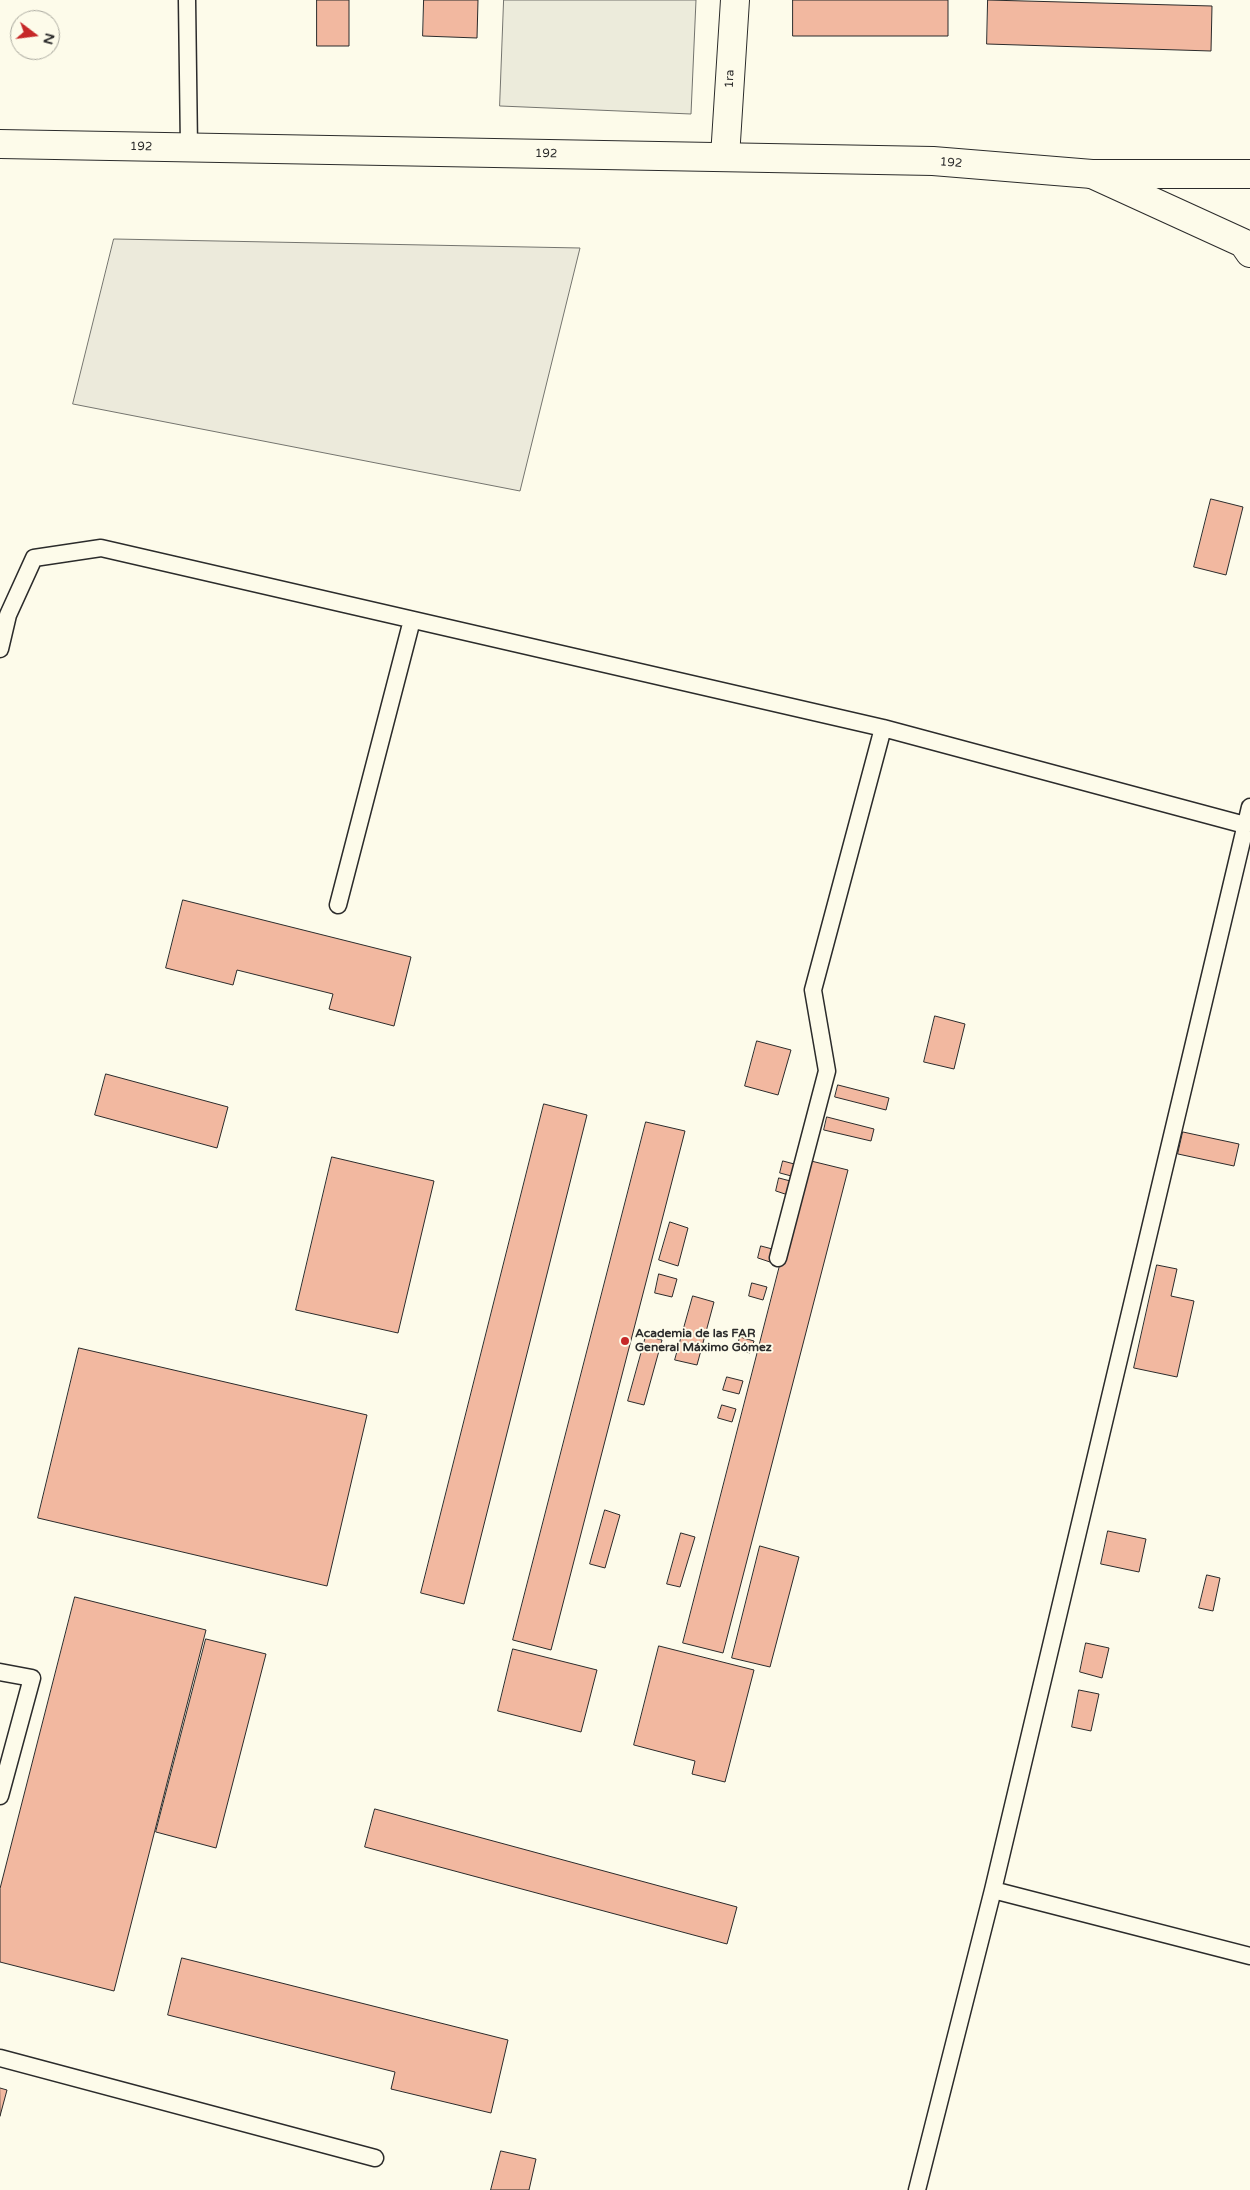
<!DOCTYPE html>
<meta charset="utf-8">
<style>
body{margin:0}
#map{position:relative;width:1250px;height:2190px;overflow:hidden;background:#fdfbea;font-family:"Varela Round",sans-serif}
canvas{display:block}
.north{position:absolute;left:10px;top:10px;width:50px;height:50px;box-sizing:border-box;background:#fdfbea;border:1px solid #a9a89e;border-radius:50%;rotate:105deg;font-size:14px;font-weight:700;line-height:20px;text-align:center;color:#2b2b2b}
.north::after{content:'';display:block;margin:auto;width:18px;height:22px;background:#c62828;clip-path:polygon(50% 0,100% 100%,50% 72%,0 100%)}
</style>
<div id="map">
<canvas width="1250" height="2190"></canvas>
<div class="north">N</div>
</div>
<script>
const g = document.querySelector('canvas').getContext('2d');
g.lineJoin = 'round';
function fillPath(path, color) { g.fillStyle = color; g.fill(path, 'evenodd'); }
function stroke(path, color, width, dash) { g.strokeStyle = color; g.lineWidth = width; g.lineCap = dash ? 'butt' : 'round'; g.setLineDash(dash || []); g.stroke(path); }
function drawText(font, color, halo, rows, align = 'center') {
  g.font = font + ' "Varela Round",sans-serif'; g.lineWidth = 4; g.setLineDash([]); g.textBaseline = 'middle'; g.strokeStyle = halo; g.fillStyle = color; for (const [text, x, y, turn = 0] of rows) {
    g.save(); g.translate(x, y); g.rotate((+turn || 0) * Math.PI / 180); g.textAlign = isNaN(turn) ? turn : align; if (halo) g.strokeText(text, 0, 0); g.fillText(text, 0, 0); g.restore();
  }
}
const green = new Path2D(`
 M 504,0 L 696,0 L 691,114 L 500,106 Z`);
const parking = new Path2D(`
 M 114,239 L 580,248 L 520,491 L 73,404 Z`);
const building = new Path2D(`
 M 317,0 L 349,0 L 349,46 L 317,46 Z
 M 424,0 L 478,0 L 477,38 L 423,36 Z
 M 793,0 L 948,0 L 948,36 L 793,36 Z
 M 988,0 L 1212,6 L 1211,51 L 987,44 Z
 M 1211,499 L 1243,507 L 1226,575 L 1194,567 Z
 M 183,900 L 411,957 L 394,1026 L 329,1009 L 333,994 L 237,970 L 233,985 L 166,968 Z
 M 935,1016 L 965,1024 L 954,1069 L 924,1062 Z
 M 757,1041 L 791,1050 L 778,1095 L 745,1086 Z
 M 106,1074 L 228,1107 L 217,1148 L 95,1115 Z
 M 838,1085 L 889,1098 L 886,1110 L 835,1097 Z
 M 544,1104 L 587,1115 L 464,1604 L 421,1593 Z
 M 827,1117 L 874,1129 L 871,1141 L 824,1130 Z
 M 646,1122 L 685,1131 L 551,1650 L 513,1640 Z
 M 1183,1132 L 1239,1144 L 1234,1166 L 1178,1154 Z
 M 332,1157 L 434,1181 L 398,1333 L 296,1310 Z
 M 807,1160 L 848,1170 L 723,1653 L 683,1643 Z
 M 783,1161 L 798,1165 L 795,1177 L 780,1173 Z
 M 779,1178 L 794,1182 L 791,1196 L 776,1191 Z
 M 670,1222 L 688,1228 L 678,1266 L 659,1260 Z
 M 761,1246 L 776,1250 L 773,1263 L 758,1258 Z
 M 1157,1265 L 1177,1269 L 1171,1296 L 1194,1301 L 1177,1377 L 1134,1368 Z
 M 659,1274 L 677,1279 L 672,1297 L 655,1293 Z
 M 752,1283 L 767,1287 L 763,1300 L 749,1296 Z
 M 693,1296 L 714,1302 L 697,1365 L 675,1360 Z
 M 646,1336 L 662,1340 L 644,1405 L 628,1401 Z
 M 740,1337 L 754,1341 L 750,1353 L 737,1349 Z
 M 79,1348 L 367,1415 L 327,1586 L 38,1518 Z
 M 727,1377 L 743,1381 L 739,1394 L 723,1390 Z
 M 722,1405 L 736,1409 L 732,1422 L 718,1418 Z
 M 605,1510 L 620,1515 L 605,1568 L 590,1564 Z
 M 1108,1531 L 1146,1539 L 1139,1572 L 1101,1564 Z
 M 681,1533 L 695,1537 L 680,1587 L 667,1584 Z
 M 760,1546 L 799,1557 L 770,1667 L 732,1658 Z
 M 1207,1575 L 1220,1578 L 1213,1611 L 1199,1608 Z
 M 75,1597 L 206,1630 L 114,1991 L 0,1962 L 0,1889 Z
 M 206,1639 L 266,1654 L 216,1848 L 156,1832 Z
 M 1086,1643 L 1109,1648 L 1102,1678 L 1080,1672 Z
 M 659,1646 L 754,1670 L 725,1782 L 692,1774 L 695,1761 L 634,1745 Z
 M 513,1649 L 597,1670 L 581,1732 L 498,1711 Z
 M 1079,1690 L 1099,1694 L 1091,1731 L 1072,1727 Z
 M 375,1809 L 737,1907 L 727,1944 L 365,1847 Z
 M 182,1958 L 508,2040 L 491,2113 L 391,2089 L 395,2072 L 168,2015 Z
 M 0,2088 L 7,2090 L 0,2116 Z
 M 501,2151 L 536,2159 L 529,2190 L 491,2190 Z`);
const lane = new Path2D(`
 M 187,0 L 189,147
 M 0,649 L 8,615 L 34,558 L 101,548 L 883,728 L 1245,825
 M 338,905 L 412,620
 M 778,1258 L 827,1071 L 813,990 L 883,728
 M 0,1672 L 32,1678 L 0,1796
 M 993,1890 L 1250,1956
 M 0,2058 L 375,2158
 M 917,2190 L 993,1890 L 1250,807`);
const street = new Path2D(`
 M 725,157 L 735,0
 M 1092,174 L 1243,243 L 1250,253`);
const secondary = new Path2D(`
 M 0,144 L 933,161 L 1092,174 L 1250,174`);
const markers = [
 [625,1341,5,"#c62828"]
];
const streetNames = [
 ["1ra",730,79,-87],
 ["192",141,147,1],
 ["192",546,154,1],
 ["192",951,163,4]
];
const poiNames = [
 ["Academia de las FAR",635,1334],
 ["General Máximo Gómez",635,1348]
];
fillPath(green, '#ecebdb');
stroke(green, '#74746e', 1);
fillPath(parking, '#eceadb');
stroke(parking, '#74746e', 1);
fillPath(building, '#f2b8a0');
stroke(building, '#2b2b2b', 1);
stroke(lane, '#2b2b2b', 19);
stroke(street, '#2b2b2b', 30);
stroke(secondary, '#2b2b2b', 30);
stroke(lane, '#fdfbea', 16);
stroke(street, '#fdfbea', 28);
stroke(secondary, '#fdfbea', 28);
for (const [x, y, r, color] of markers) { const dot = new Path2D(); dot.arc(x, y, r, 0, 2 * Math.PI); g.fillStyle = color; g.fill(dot); stroke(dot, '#fdfbea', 2); }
drawText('12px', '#2b2b2b', '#fdfbea', streetNames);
drawText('bold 12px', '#2b2b2b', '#fdfbea', poiNames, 'left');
</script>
